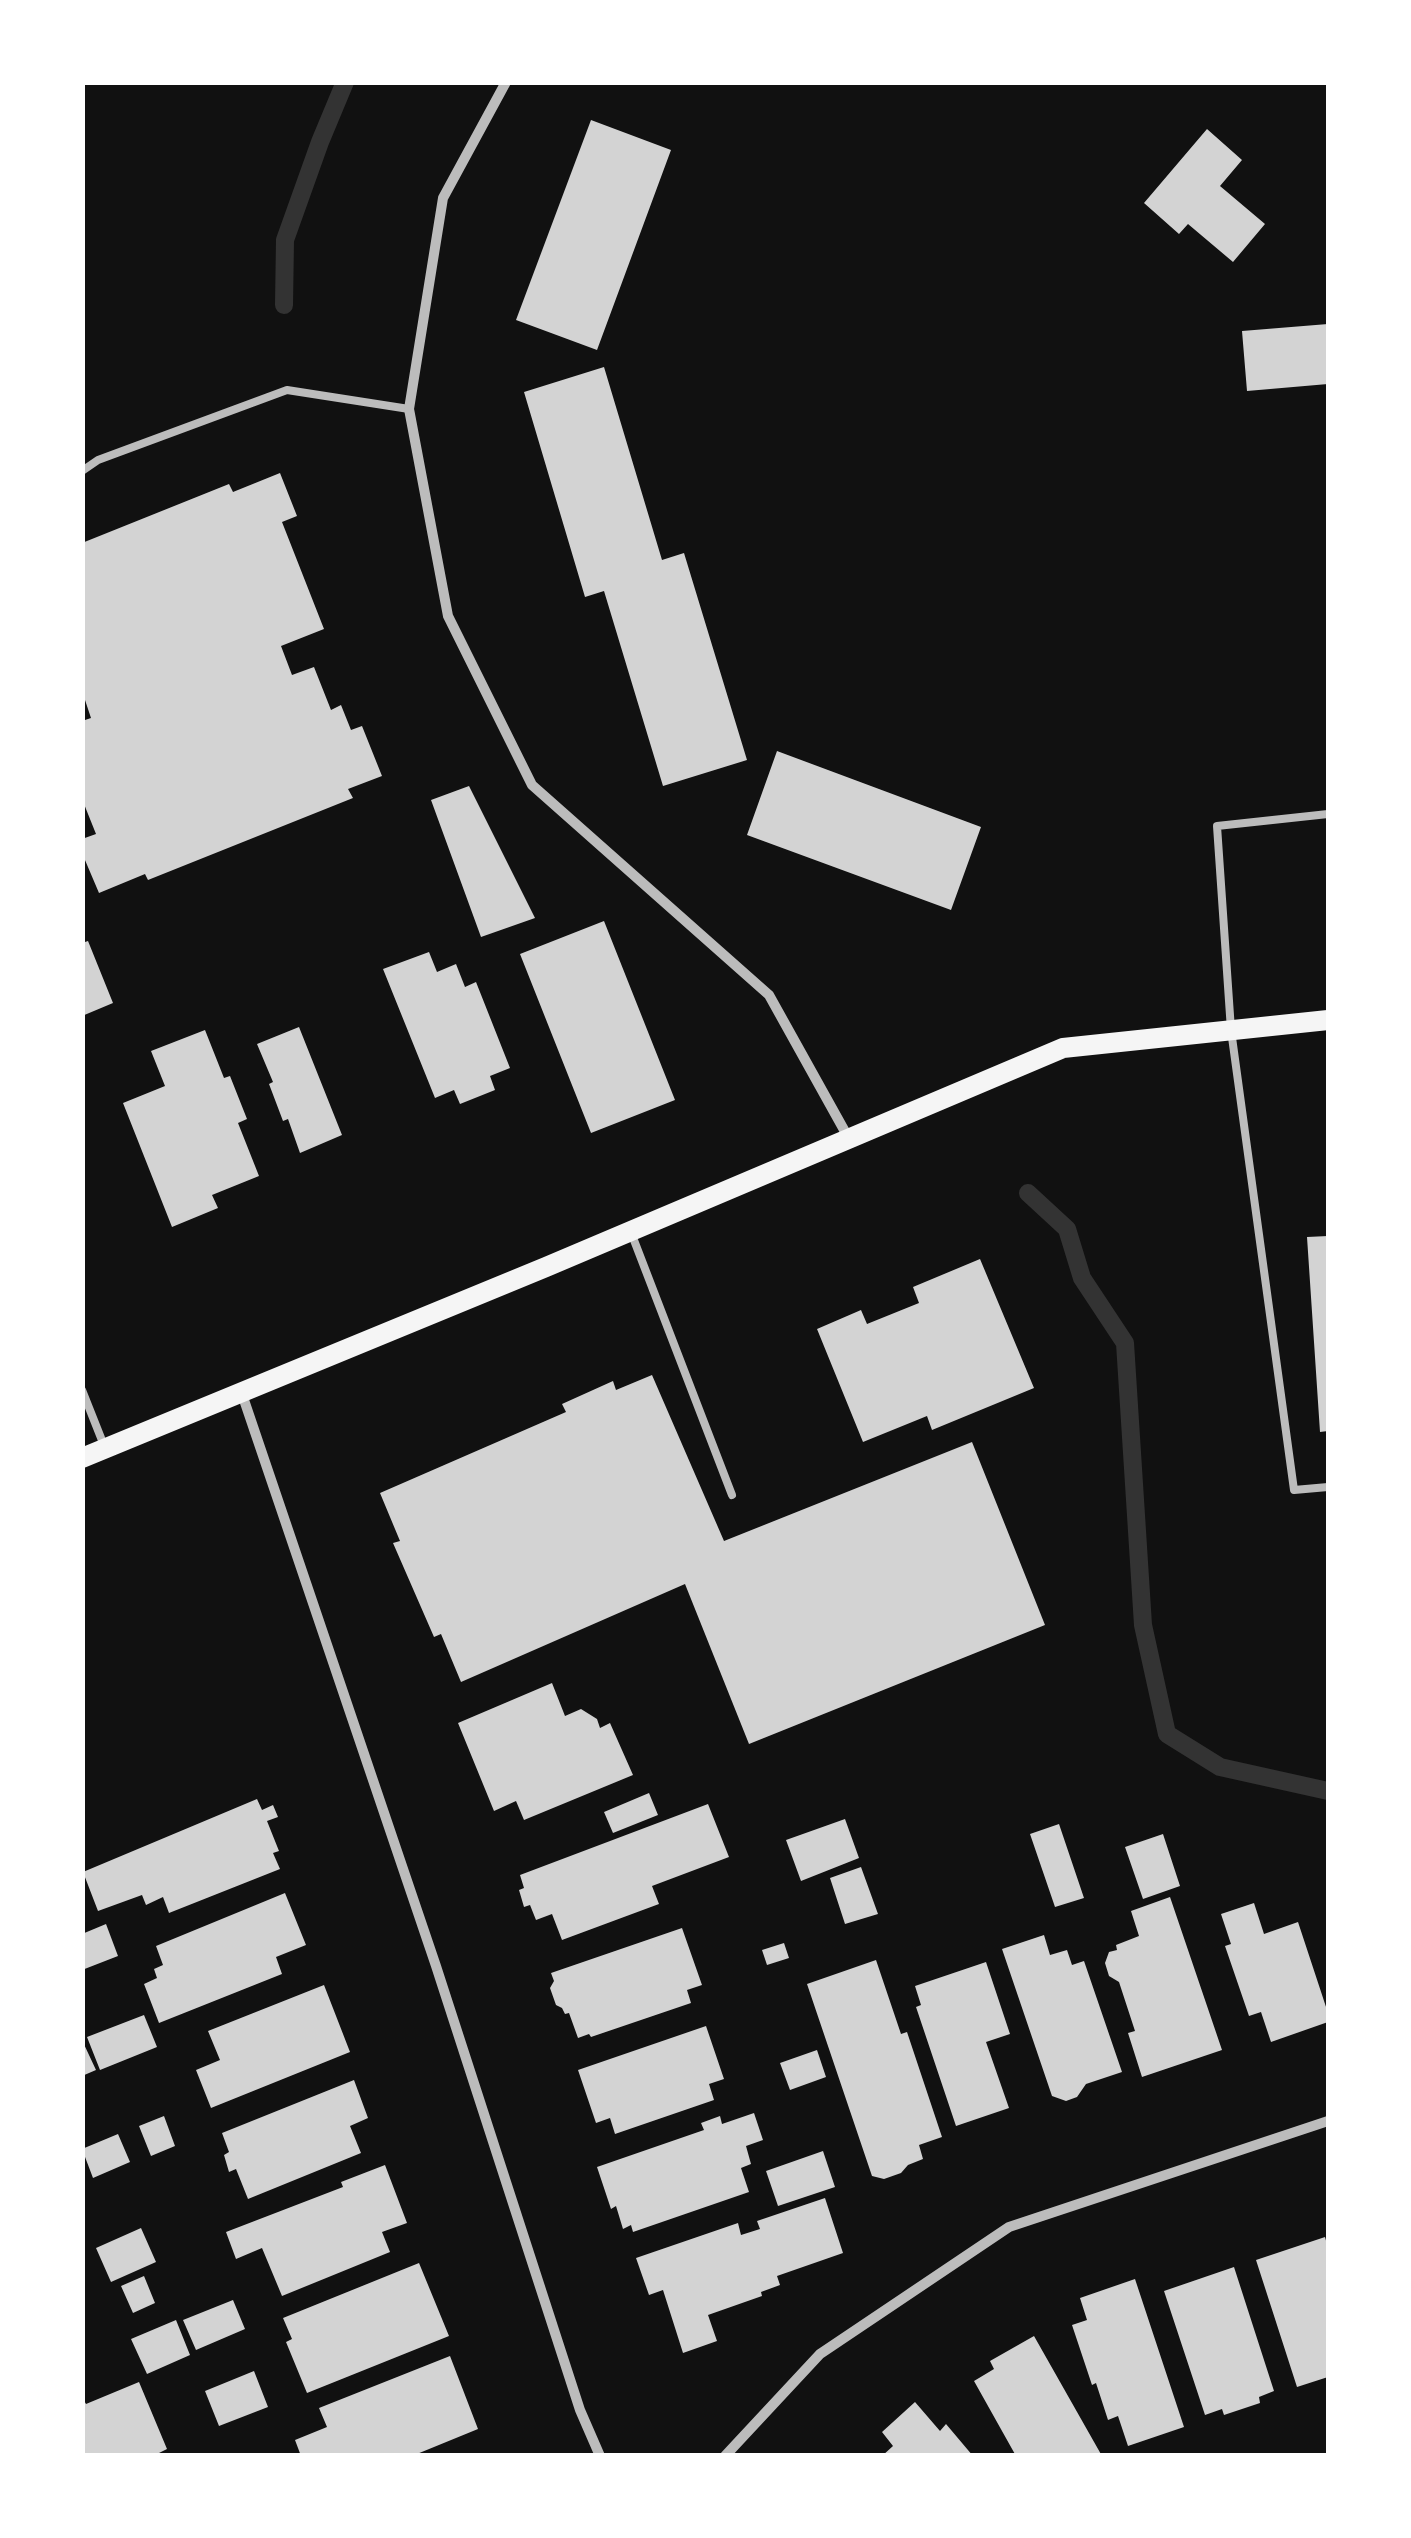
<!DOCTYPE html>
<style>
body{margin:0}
#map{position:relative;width:1411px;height:2538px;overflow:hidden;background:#111;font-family:"Roboto Serif",serif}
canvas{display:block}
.frame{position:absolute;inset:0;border:85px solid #fff;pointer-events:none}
</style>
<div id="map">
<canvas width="1411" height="2538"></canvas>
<div class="frame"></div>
</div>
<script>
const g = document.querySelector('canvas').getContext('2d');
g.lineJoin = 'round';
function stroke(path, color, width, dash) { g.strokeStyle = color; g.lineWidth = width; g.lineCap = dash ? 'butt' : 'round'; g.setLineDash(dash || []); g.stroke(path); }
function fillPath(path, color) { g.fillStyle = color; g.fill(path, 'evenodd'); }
const stream = new Path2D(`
 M 284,305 L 285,240 L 320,142 L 345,82
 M 1028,1193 L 1067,1229 L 1082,1278 L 1125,1343 L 1143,1625 L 1167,1734 L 1220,1767 L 1328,1791`);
const building = new Path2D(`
 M 591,120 L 671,150 L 597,350 L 516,320 Z
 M 1207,129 L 1242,160 L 1220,186 L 1265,224 L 1233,262 L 1188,224 L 1179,234 L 1144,203 Z
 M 1328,324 L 1328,384 L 1247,391 L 1242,331 Z
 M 604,367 L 662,560 L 684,553 L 747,760 L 663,786 L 604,591 L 585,597 L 524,392 Z
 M 280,473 L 297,516 L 282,522 L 324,629 L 281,646 L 292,675 L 314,667 L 331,710 L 341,705 L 351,730 L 362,726 L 382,776 L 348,789 L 353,798 L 148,880 L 145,874 L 99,893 L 82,853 L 82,839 L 96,834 L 82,799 L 82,721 L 91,718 L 85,700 L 82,701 L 82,543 L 229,484 L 233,492 Z
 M 777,751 L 981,827 L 951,910 L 747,835 Z
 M 469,786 L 535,918 L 481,937 L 431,800 Z
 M 604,921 L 675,1100 L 591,1133 L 520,954 Z
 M 88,941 L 113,1003 L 82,1016 L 82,943 Z
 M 429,952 L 437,972 L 456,964 L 465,987 L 476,982 L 510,1068 L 490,1076 L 495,1090 L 460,1104 L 454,1090 L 435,1098 L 383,969 Z
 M 299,1027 L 342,1135 L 300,1153 L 288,1119 L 283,1121 L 269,1084 L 273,1082 L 257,1044 Z
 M 205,1030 L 224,1078 L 230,1076 L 247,1119 L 238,1123 L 259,1176 L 212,1195 L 218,1208 L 172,1227 L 123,1103 L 165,1086 L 151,1051 Z
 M 1328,1236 L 1328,1431 L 1320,1432 L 1307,1237 Z
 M 980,1259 L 1034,1388 L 932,1430 L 927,1416 L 863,1442 L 817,1329 L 861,1310 L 867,1324 L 919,1303 L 913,1287 Z
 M 652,1375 L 724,1541 L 972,1442 L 1045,1625 L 749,1744 L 685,1584 L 461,1682 L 441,1634 L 434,1637 L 393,1543 L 400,1541 L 380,1493 L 566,1412 L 562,1404 L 613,1381 L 616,1390 Z
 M 552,1683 L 565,1716 L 581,1709 L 597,1719 L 600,1728 L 610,1723 L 633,1775 L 524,1820 L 516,1801 L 494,1811 L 458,1723 Z
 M 649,1793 L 658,1815 L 613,1833 L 604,1812 Z
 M 257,1799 L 262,1810 L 273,1805 L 278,1817 L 267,1821 L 279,1851 L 273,1853 L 280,1869 L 169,1913 L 163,1897 L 146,1905 L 142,1895 L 98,1911 L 83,1872 Z
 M 708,1804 L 729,1857 L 652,1886 L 659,1904 L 562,1940 L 552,1914 L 536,1920 L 530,1905 L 524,1907 L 519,1890 L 524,1888 L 520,1875 Z
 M 845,1819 L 859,1858 L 801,1881 L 786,1840 Z
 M 1059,1824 L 1084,1898 L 1055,1907 L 1030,1834 Z
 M 1163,1834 L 1180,1886 L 1143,1899 L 1125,1847 Z
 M 861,1867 L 878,1914 L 845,1924 L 830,1878 Z
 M 285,1893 L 306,1945 L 276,1957 L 282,1974 L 159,2023 L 144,1984 L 157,1978 L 154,1969 L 163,1965 L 156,1946 Z
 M 1170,1897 L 1222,2050 L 1142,2077 L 1128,2033 L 1135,2031 L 1119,1982 L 1109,1976 L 1105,1963 L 1109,1952 L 1117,1950 L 1116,1945 L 1139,1936 L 1131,1911 Z
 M 1254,1903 L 1264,1934 L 1298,1922 L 1328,2013 L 1328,2022 L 1271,2042 L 1261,2012 L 1249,2016 L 1225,1946 L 1231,1944 L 1221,1914 Z
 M 106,1924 L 118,1956 L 82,1970 L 82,1934 Z
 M 682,1928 L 702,1985 L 687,1990 L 691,2003 L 591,2037 L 589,2034 L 578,2038 L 569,2013 L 565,2014 L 562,2008 L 556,2005 L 550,1988 L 554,1981 L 551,1973 Z
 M 1044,1935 L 1050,1955 L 1067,1950 L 1072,1965 L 1084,1961 L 1122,2072 L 1086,2084 L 1077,2097 L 1066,2101 L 1052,2096 L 1002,1949 Z
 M 784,1943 L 789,1958 L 767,1965 L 762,1950 Z
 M 876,1960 L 901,2034 L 907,2032 L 942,2137 L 919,2145 L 923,2159 L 908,2165 L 901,2173 L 884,2179 L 872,2176 L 807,1984 Z
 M 986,1962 L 1010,2034 L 986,2042 L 1009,2108 L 956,2126 L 916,2007 L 921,2005 L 915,1986 Z
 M 324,1985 L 350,2052 L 211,2108 L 196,2070 L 220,2060 L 208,2031 Z
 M 144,2015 L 157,2047 L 100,2070 L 87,2037 Z
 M 706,2026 L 724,2079 L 709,2084 L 714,2100 L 615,2134 L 610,2118 L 596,2123 L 578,2070 Z
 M 82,2040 L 96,2070 L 82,2076 Z
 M 817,2050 L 826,2077 L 790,2090 L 780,2063 Z
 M 354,2080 L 368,2118 L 350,2126 L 361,2153 L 248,2199 L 236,2169 L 229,2172 L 224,2155 L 229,2152 L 222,2133 Z
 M 754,2113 L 763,2140 L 746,2146 L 751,2164 L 741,2168 L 749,2192 L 633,2232 L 631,2225 L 623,2229 L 616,2206 L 611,2209 L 597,2167 L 704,2130 L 701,2123 L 720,2116 L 722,2124 Z
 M 164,2116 L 175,2146 L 151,2156 L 139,2126 Z
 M 118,2134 L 130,2162 L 93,2178 L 82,2149 Z
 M 823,2151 L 835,2187 L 778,2206 L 766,2171 Z
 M 385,2165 L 407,2223 L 382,2232 L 390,2252 L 282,2296 L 262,2248 L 236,2259 L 226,2232 L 343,2187 L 341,2182 Z
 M 825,2198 L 843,2253 L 777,2276 L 780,2285 L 761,2292 L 762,2296 L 708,2315 L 717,2341 L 683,2353 L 663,2290 L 649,2295 L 636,2258 L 738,2223 L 741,2235 L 760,2229 L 757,2221 Z
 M 141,2228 L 156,2262 L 111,2282 L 96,2248 Z
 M 1325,2237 L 1328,2248 L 1328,2377 L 1297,2387 L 1256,2260 Z
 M 419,2263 L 449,2336 L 307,2393 L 286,2342 L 292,2339 L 283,2318 Z
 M 1234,2267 L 1274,2391 L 1259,2397 L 1260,2403 L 1224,2415 L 1222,2409 L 1205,2415 L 1164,2291 Z
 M 144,2276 L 155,2303 L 133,2313 L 121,2286 Z
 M 1135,2279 L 1184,2427 L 1128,2446 L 1118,2416 L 1108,2420 L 1096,2383 L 1092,2385 L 1072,2325 L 1087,2320 L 1080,2298 Z
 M 233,2300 L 245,2329 L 196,2350 L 183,2320 Z
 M 176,2320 L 190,2355 L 147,2374 L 131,2339 Z
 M 1034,2336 L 1102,2456 L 1016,2456 L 974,2381 L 994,2369 L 990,2361 Z
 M 450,2356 L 478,2429 L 412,2456 L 301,2456 L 295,2440 L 327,2427 L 319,2408 Z
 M 254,2371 L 268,2407 L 219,2426 L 205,2391 Z
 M 139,2382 L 167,2449 L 153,2456 L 82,2456 L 82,2397 L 86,2404 Z
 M 915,2402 L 940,2431 L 946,2424 L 973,2456 L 882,2456 L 893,2446 L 882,2432 Z`);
const service = new Path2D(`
 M 82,471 L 98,460 L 287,390 L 409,409
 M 1328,814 L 1217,826 L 1231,1030 L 1294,1490 L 1328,1487
 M 632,1235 L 732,1495
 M 82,1390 L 105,1448`);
const minor = new Path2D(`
 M 506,82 L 443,198 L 409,409 L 448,616 L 532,785 L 769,995 L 848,1137
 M 241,1391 L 436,1966 L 580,2410 L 600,2456
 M 725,2456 L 820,2354 L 1009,2227 L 1328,2121`);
const secondary = new Path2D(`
 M 82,1458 L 546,1267 L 1063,1048 L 1328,1020`);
stroke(stream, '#333', 18);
fillPath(building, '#d3d3d3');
stroke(service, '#bcbcbc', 8);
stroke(minor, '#bcbcbc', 10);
stroke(secondary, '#f5f5f5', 20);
</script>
